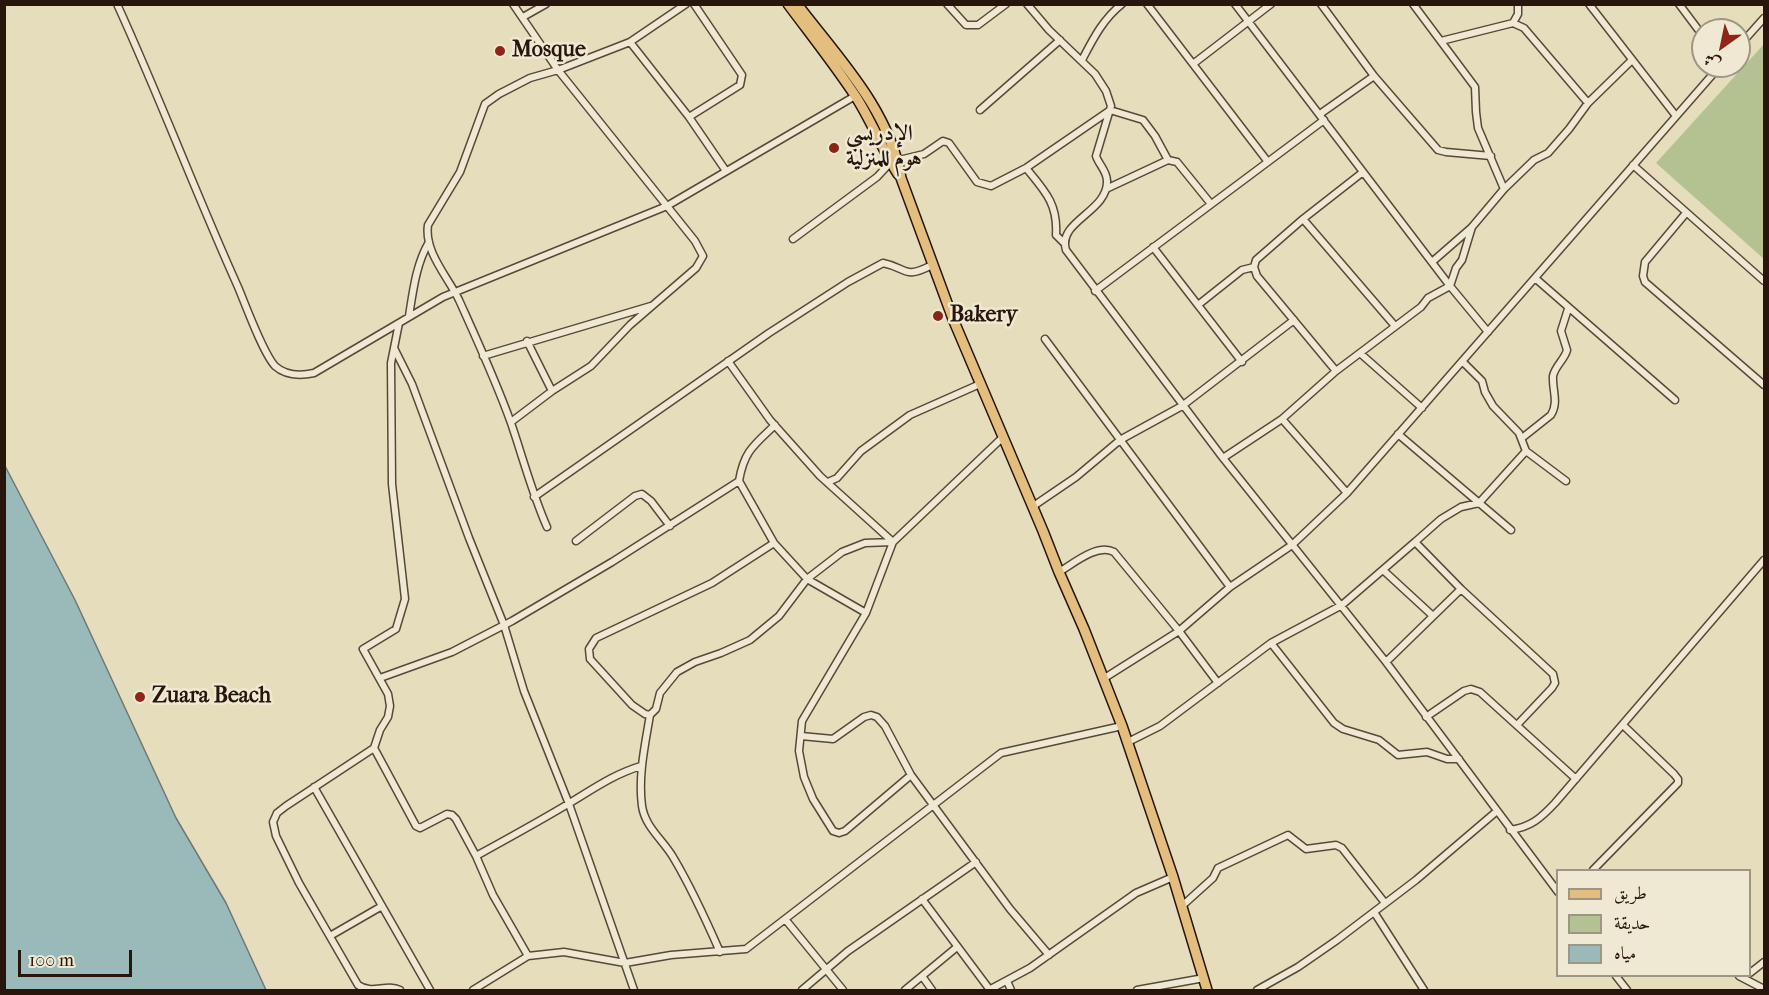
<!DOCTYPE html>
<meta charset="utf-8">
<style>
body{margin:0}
#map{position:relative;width:1769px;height:995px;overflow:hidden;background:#e6ddbc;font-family:"IM FELL French Canon",Amiri,serif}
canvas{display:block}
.frame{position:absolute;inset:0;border:6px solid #28160d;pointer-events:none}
.legend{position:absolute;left:1556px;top:869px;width:195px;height:108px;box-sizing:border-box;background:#efe9d3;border:2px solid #9f9584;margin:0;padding:8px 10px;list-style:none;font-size:18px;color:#28160d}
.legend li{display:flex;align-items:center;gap:12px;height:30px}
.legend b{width:30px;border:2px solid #9f9584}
.north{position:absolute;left:1691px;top:18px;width:60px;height:60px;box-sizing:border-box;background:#efe9d3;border:2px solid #9f9584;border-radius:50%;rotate:213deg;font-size:16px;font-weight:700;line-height:24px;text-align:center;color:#28160d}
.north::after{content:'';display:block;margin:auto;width:21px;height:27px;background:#8f2418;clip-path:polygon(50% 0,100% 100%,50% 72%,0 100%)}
.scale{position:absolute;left:18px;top:950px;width:114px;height:27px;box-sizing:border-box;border:3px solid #28160d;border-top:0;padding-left:8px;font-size:18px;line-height:21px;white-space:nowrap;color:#28160d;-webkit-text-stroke:4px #efe9d3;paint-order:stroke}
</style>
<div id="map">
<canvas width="1769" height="995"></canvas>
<div class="frame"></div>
<ul class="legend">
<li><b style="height:8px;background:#e3be7e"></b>طريق</li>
<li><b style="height:16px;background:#b4c191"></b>حديقة</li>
<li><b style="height:16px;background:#9ababa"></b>مياه</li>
</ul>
<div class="north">ش</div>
<div class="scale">100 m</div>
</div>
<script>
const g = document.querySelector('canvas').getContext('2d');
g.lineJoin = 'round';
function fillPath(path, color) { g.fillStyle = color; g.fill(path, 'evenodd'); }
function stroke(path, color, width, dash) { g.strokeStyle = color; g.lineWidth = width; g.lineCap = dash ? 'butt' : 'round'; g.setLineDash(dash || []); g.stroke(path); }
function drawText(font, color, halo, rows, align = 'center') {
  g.font = font + ' "IM FELL French Canon",Amiri,serif'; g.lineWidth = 5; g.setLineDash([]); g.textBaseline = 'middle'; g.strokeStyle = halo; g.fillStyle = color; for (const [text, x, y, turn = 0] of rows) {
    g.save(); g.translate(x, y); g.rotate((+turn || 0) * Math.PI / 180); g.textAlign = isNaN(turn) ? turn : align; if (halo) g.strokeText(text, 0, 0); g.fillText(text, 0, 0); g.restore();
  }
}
const green = new Path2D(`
 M 1764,44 L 1764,259 L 1656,163 Z`);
const water = new Path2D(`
 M 5,466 L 75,600 L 176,818 L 226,903 L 266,990 L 5,990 Z`);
const minor = new Path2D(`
 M 117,4 C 160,98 196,194 238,287 C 246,306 263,353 275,366 C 286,376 300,376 314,373 L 443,297 L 667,206 L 855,96
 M 947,4 L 966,25 L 978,25 L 1006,4
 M 1027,4 L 1049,30 L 1095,74 L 1106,91 L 1111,106 L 1096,156 C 1099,165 1107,171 1107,181 C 1108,212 1057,221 1066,250 L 1223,458 L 1386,662 L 1558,892
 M 1147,4 L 1268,162
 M 1235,4 L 1450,286 L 1488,332
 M 1321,4 L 1374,76 L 1438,150 L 1446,152 L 1491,156
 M 1413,4 L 1475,87 L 1476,112 L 1478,128 L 1504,189
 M 1589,4 L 1676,116
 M 1679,4 L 1703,36
 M 523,17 L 546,4
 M 1513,23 L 1518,14 L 1518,4
 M 1441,41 L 1513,23 L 1524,28 L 1588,103
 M 630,42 L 689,117 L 726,171
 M 1739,46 L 1764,18
 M 1082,60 C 1093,39 1103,19 1122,4
 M 1193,64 L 1271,4
 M 980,110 L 1060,40
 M 1110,110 L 1143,120 L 1155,136 L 1168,160
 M 1320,114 L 1374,76
 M 689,117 L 740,85 L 742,75 L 694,4
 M 1633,165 L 1764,281
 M 1026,168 C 1045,191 1058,204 1056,235 L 1064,243
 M 1363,172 L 1303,219 L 1395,326
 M 1106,189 L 1168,160 L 1177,162 L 1211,204
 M 1686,213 L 1645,262 L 1643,276 L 1645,282 L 1764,385
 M 1303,219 L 1256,260 L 1254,267 L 1257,276 L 1336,371
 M 793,239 L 877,177 L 891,162 L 924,154 L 943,141 L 949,143 L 977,182 L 991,186 L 1026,168 L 1109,111
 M 1153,247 L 1242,362
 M 1432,262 L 1471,228
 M 1535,278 L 1675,400
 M 1095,291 L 1324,120
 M 1198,305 L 1242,270 L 1254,267
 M 409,316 C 413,291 416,264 429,242
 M 399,323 L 391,363 L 392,484 L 405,599 L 396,629 L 363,649 L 388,694 L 390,706 L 388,717 L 380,730 L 374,748 L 286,806 L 277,813 L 273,822 L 276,836 L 299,883 L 358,985 C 372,995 386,983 400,990
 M 1045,339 L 1230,587
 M 527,341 L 552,391
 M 394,348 L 412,384 L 469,538 L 504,625 L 524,691 L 569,804 L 634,990
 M 1361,354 L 1422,408
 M 483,356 L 651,306
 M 1463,362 L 1482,381 L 1485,392 L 1493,406 L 1519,433 L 1526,451 L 1566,481
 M 1282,419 L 1336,371 L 1421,307 L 1428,298 L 1450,286 L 1456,268 L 1462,260 L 1472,227 L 1504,189 L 1534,160 L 1548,153 L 1569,129 L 1588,103 L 1632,60
 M 511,422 L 552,391 L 591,366 L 630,325 L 696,268 L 703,256 L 695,241 L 558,70 L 513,4
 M 1398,434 L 1511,530
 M 1522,438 L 1551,415 C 1559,402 1552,390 1553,376 C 1555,366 1565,359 1567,350 L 1561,331 L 1568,309
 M 1223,458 L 1282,419 L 1347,493
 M 739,481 C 744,451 754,445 775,425
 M 828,482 L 837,478 L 861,451 L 910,415 L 980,384
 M 534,497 L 769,333 L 848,282 L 883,263 C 908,268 903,280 932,265
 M 1032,507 L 1076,477 L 1120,440 L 1182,406 L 1294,320
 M 547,527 C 532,493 523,458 511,423 C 496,381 477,340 459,300 C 448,277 424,252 428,225 L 460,172 L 485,104 L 499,94 L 530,78 L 558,70 L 630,42 L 686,4
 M 576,541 L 635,496 L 642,494 L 651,501 L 670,526
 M 1415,542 L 1441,519 L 1461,507 L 1479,503 L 1526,451
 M 1383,570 L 1433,616
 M 1059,572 C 1073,564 1097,543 1114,552 L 1179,631 L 1218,683
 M 1271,643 L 1334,723 L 1343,729 L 1379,740 L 1398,755 L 1427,752 L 1447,759 L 1459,759
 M 1386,662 L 1461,589
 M 380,678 L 452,652 L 512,621 L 612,562 L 739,481 L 774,543 L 807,579 L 866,613
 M 1103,679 L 1179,631 L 1230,587 L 1292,545 L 1347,493 L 1720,66
 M 650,715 L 645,714 L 632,705 L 590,659 L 589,649 L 596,638 L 712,583 L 774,543
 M 1426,717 L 1464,691 L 1471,689 L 1480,692 L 1576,779
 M 801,736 L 833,739 L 864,717 L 871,715 L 877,717 L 885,726 L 911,775 L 1010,909 L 1049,955
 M 1128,742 L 1160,726 L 1271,643 L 1342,605 L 1415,542 L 1461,589 L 1553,674 L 1555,683 L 1552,688 L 1517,725
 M 374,748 L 416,826 L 420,828 L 447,814 L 452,815 L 456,819 L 476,856 L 493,895 L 528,956
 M 911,775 L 845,831 L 839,833 L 833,831 L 813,799 L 804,777 L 799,751 L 802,721 L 866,613 L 893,542 L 1002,438
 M 314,787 L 430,990
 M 1510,830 C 1531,827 1541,818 1555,803 L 1764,560
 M 476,856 C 507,839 538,822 568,804 C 593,789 614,774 641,766
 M 1593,870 L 1678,783 L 1678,779 L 1674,774 L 1624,726
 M 922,899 L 990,990
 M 1182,906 L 1213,878 L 1218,868 L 1288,835 L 1306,849 L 1336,845 L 1342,848 L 1385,903
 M 1374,912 L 1424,990
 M 785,919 L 843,990
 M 330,936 L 382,906
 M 720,952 C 706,920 691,887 673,857 C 663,840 645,827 642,806 C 638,776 645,745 650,715 L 656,709 L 660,693 L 677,672 L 695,662 L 721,653 L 750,640 L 779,616 L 807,579 L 842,552 L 865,543 L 893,542 L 820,476 L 770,420 L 728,361
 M 1750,973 L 1764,962
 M 922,976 L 957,947
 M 1616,976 L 1627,990
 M 1739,976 L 1764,989
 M 1007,981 L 1011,990
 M 473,990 L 528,956 L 564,952 L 625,963 L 671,955 L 746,949 L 1001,753 L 1122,726
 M 802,990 L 848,951 L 976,862
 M 905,990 L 922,976 L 932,990
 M 989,990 L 1030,968 L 1136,893 L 1173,877
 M 1137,990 L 1204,978
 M 1257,990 L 1298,967 L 1337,940 L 1416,880 L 1497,811`);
const primary = new Path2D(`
 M 788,4 C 811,35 835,65 856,97 C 872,122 882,149 898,174
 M 797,4 C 838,58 889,109 901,178 L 953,319 L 1043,531 L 1059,572 L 1084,629 L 1122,726 L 1173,877 L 1207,990`);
const markers = [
 [500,51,6,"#8f2418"],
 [834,148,6,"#8f2418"],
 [938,316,6,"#8f2418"],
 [140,697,6,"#8f2418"]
];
const poiNames = [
 ["Mosque",512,51],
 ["الإدريسي",846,135],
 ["هوم للمنزلية",846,160],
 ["Bakery",950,316],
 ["Zuara Beach",152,697]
];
fillPath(green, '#b4c191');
fillPath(water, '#9ababa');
stroke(water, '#6c7875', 1.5);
stroke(minor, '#584839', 9);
stroke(primary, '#28160d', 12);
stroke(minor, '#efe9d3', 6);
stroke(primary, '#e3be7e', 9);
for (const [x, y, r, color] of markers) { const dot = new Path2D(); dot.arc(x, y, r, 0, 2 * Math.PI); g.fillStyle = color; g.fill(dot); stroke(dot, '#efe9d3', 2); }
drawText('bold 22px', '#28160d', '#efe9d3', poiNames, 'left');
</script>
